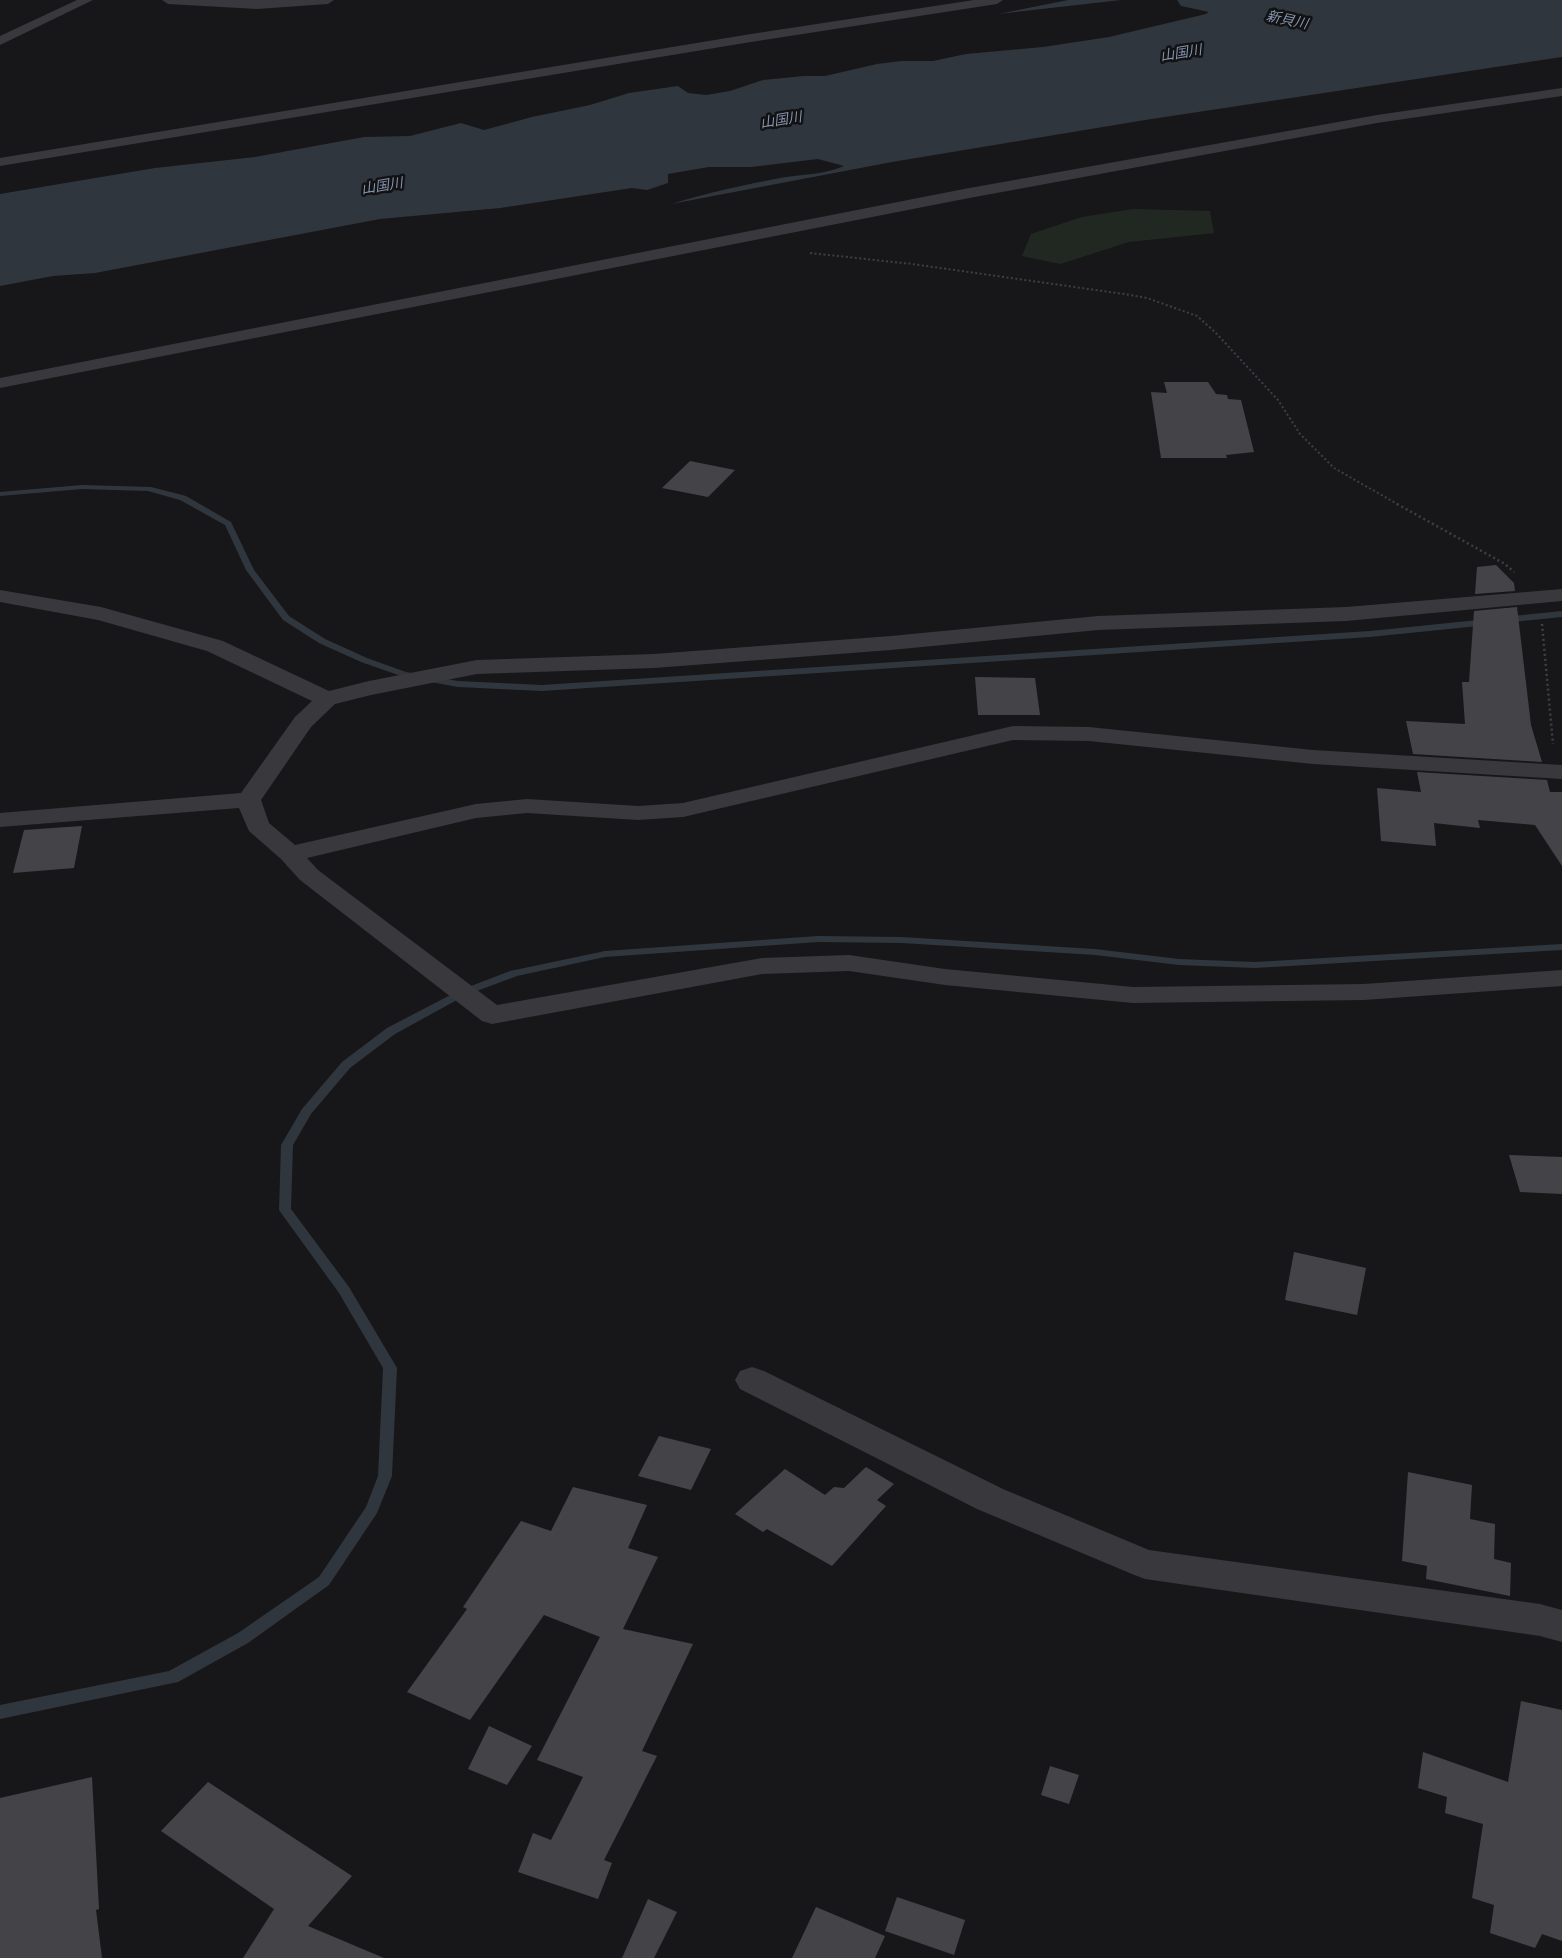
<!DOCTYPE html>
<meta charset="utf-8">
<style>
body{margin:0}
canvas{display:block;background:#171618}
</style>
<canvas width="1562" height="1958"></canvas>
<script>
const g = document.querySelector('canvas').getContext('2d');
g.lineJoin = 'round';
function fillPath(path, color) { g.fillStyle = color; g.fill(path, 'evenodd'); }
function stroke(path, color, width, dash) { g.strokeStyle = color; g.lineWidth = width; g.lineCap = dash ? 'butt' : 'round'; g.setLineDash(dash || []); g.stroke(path); }
function drawText(font, color, halo, rows, align = 'center') {
  g.font = font + ' Lato,"Noto Sans JP",sans-serif'; g.lineWidth = 5; g.setLineDash([]); g.textBaseline = 'middle'; g.strokeStyle = halo; g.fillStyle = color; for (const [text, x, y, turn = 0] of rows) {
    g.save(); g.translate(x, y); g.rotate((+turn || 0) * Math.PI / 180); g.textAlign = isNaN(turn) ? turn : align; if (halo) g.strokeText(text, 0, 0); g.fillText(text, 0, 0); g.restore();
  }
}
const green = new Path2D(`
 M 1133,209 L 1210,211 L 1214,233 L 1129,242 L 1060,264 L 1022,256 L 1031,234 L 1082,217 Z`);
const water = new Path2D(`
 M 1068,0 L 1121,0 L 998,14 Z
 M 1169,0 L 1562,0 L 1562,57 L 1145,120 L 892,162 L 671,204 C 707,193 743,185 780,178 C 802,174 824,175 844,166 L 818,159 L 751,167 L 709,167 L 668,174 L 668,183 L 647,190 L 632,188 L 500,208 L 380,219 L 95,273 L 53,276 L 0,286 L 0,194 L 155,168 L 255,157 L 364,137 L 410,136 L 461,123 L 484,130 L 532,117 L 590,105 L 629,93 L 678,86 L 688,93 L 706,95 L 730,91 L 763,80 L 804,76 L 825,76 L 877,64 L 901,61 L 933,61 L 966,54 L 1043,47 L 1109,37 L 1206,14 L 1215,6 L 1211,0 Z`);
const stream = new Path2D(`
 M 82,485 L 151,487 L 186,496 L 231,522 L 254,570 L 289,616 L 325,639 L 367,658 L 406,672 L 458,681 L 542,685 L 1370,631 L 1488,619 L 1492,622 L 1488,625 L 1370,637 L 542,691 L 458,687 L 404,677 L 361,662 L 319,643 L 283,620 L 246,570 L 225,525 L 180,500 L 148,491 L 82,489 L 0,496 L 0,492 Z
 M 1562,611 L 1562,617 L 1503,623 L 1499,620 L 1503,617 Z
 M 818,936 L 902,937 L 1095,949 L 1179,959 L 1255,962 L 1562,944 L 1562,950 L 1255,968 L 1179,965 L 1095,955 L 902,943 L 818,942 L 605,957 L 517,976 L 466,995 L 395,1034 L 350,1068 L 311,1114 L 293,1145 L 291,1209 L 349,1287 L 397,1368 L 392,1476 L 377,1513 L 329,1585 L 248,1643 L 178,1682 L 0,1719 L 0,1705 L 169,1671 L 238,1633 L 319,1577 L 366,1507 L 378,1476 L 383,1368 L 339,1293 L 279,1210 L 281,1145 L 302,1109 L 342,1062 L 387,1028 L 458,991 L 510,971 L 605,951 Z`);
const river = new Path2D(`
 M 1177,0 L 1236,0 L 1318,17 L 1323,24 L 1318,31 L 1307,33 L 1181,6 Z`);
const building = new Path2D(`
 M 1164,382 L 1208,382 L 1216,394 L 1227,395 L 1228,399 L 1241,400 L 1254,452 L 1226,455 L 1227,458 L 1161,458 L 1151,392 L 1167,393 Z
 M 690,461 L 735,470 L 708,497 L 662,488 Z
 M 1496,565 L 1514,583 L 1515,591 L 1475,594 L 1477,567 Z
 M 1517,607 L 1531,725 L 1542,762 L 1413,754 L 1406,721 L 1465,724 L 1462,682 L 1469,682 L 1474,611 Z
 M 975,677 L 1035,678 L 1040,715 L 978,715 Z
 M 1417,772 L 1547,780 L 1550,792 L 1562,792 L 1562,866 L 1535,825 L 1478,820 L 1480,828 L 1434,823 L 1436,846 L 1381,841 L 1377,788 L 1421,792 Z
 M 82,826 L 74,868 L 13,873 L 24,830 Z
 M 1509,1155 L 1562,1157 L 1562,1194 L 1520,1192 Z
 M 1294,1252 L 1366,1268 L 1357,1315 L 1285,1300 Z
 M 659,1436 L 711,1449 L 691,1490 L 638,1476 Z
 M 866,1467 L 894,1484 L 877,1500 L 886,1506 L 832,1566 L 767,1529 L 763,1532 L 735,1514 L 785,1469 L 825,1495 L 834,1487 L 844,1488 Z
 M 1408,1472 L 1472,1485 L 1470,1519 L 1495,1524 L 1494,1559 L 1511,1563 L 1510,1596 L 1426,1579 L 1427,1566 L 1402,1561 Z
 M 573,1487 L 647,1505 L 628,1548 L 658,1557 L 623,1629 L 693,1644 L 642,1751 L 657,1756 L 604,1860 L 612,1863 L 598,1899 L 518,1872 L 533,1833 L 551,1840 L 583,1777 L 537,1760 L 600,1637 L 544,1615 L 470,1720 L 407,1692 L 467,1609 L 463,1607 L 521,1521 L 551,1531 Z
 M 1521,1701 L 1562,1710 L 1562,1941 L 1542,1934 L 1535,1948 L 1490,1933 L 1494,1905 L 1472,1898 L 1483,1824 L 1445,1813 L 1447,1797 L 1418,1788 L 1423,1752 L 1508,1782 Z
 M 489,1726 L 532,1746 L 507,1785 L 468,1769 Z
 M 1050,1766 L 1079,1775 L 1069,1804 L 1041,1795 Z
 M 92,1777 L 99,1909 L 96,1910 L 102,1958 L 0,1958 L 0,1798 Z
 M 208,1782 L 352,1876 L 308,1926 L 384,1958 L 243,1958 L 274,1909 L 161,1831 Z
 M 897,1897 L 965,1920 L 954,1955 L 885,1931 Z
 M 648,1899 L 677,1912 L 654,1958 L 622,1958 Z
 M 816,1907 L 885,1936 L 875,1958 L 792,1958 Z`);
const pathFar1 = new Path2D(`
 M 810,253 L 912,264 L 1124,294 L 1147,298 L 1197,316 L 1215,332 L 1278,400 L 1300,434 L 1334,468 L 1399,505`);
const path = new Path2D(`
 M 1397,504 L 1505,564 L 1514,572
 M 1542,624 L 1553,744`);
const minor = new Path2D(`
 M 77,0 L 93,0 L 0,45 L 0,36 Z
 M 162,0 L 334,0 L 328,4 L 257,9 L 168,4 Z
 M 974,0 L 1003,0 L 997,4 L 751,42 L 0,166 L 0,158 L 751,34 Z
 M 1562,88 L 1562,96 L 1377,123 L 964,199 L 0,388 L 0,378 L 964,189 L 1377,115 Z
 M 1562,589 L 1562,601 L 1346,621 L 1098,630 L 891,650 L 654,668 L 477,674 L 371,695 L 335,704 L 311,727 L 261,800 L 269,823 L 295,845 L 476,804 L 527,799 L 638,806 L 683,803 L 1013,726 L 1089,727 L 1313,750 L 1562,765 L 1562,779 L 1313,764 L 1089,741 L 1013,740 L 683,817 L 638,820 L 527,813 L 476,818 L 307,858 L 318,870 L 497,1005 L 762,958 L 849,955 L 945,969 L 1133,987 L 1364,984 L 1562,970 L 1562,986 L 1364,1000 L 1133,1003 L 945,985 L 849,971 L 762,974 L 492,1024 L 482,1021 L 300,880 L 281,859 L 249,831 L 239,808 L 0,827 L 0,813 L 241,793 L 295,717 L 312,701 L 207,651 L 98,620 L 0,602 L 0,590 L 101,607 L 223,641 L 329,691 L 369,681 L 477,660 L 654,654 L 891,636 L 1098,616 L 1346,607 Z
 M 752,1367 L 764,1371 L 1003,1489 L 1149,1550 L 1540,1604 L 1562,1610 L 1562,1642 L 1540,1636 L 1145,1579 L 1132,1574 L 977,1509 L 740,1389 L 735,1380 L 740,1371 Z`);
const farWaternames = [
 ["新貝川",1287,20,12],
 ["山国川",1181,53,-9],
 ["山国川",781,120,-9],
 ["山国川",382,186,-9]
];
fillPath(green, '#212822');
fillPath(water, '#30363d');
fillPath(stream, '#30363d');
fillPath(river, '#30363d');
fillPath(building, '#444448');
stroke(pathFar1, '#3e3f44', 2, [2, 2.5]);
stroke(path, '#3e3f44', 2.5, [2, 3]);
fillPath(minor, '#38383d');
drawText('italic 14px', '#8596ae', '#121113', farWaternames);
</script>
